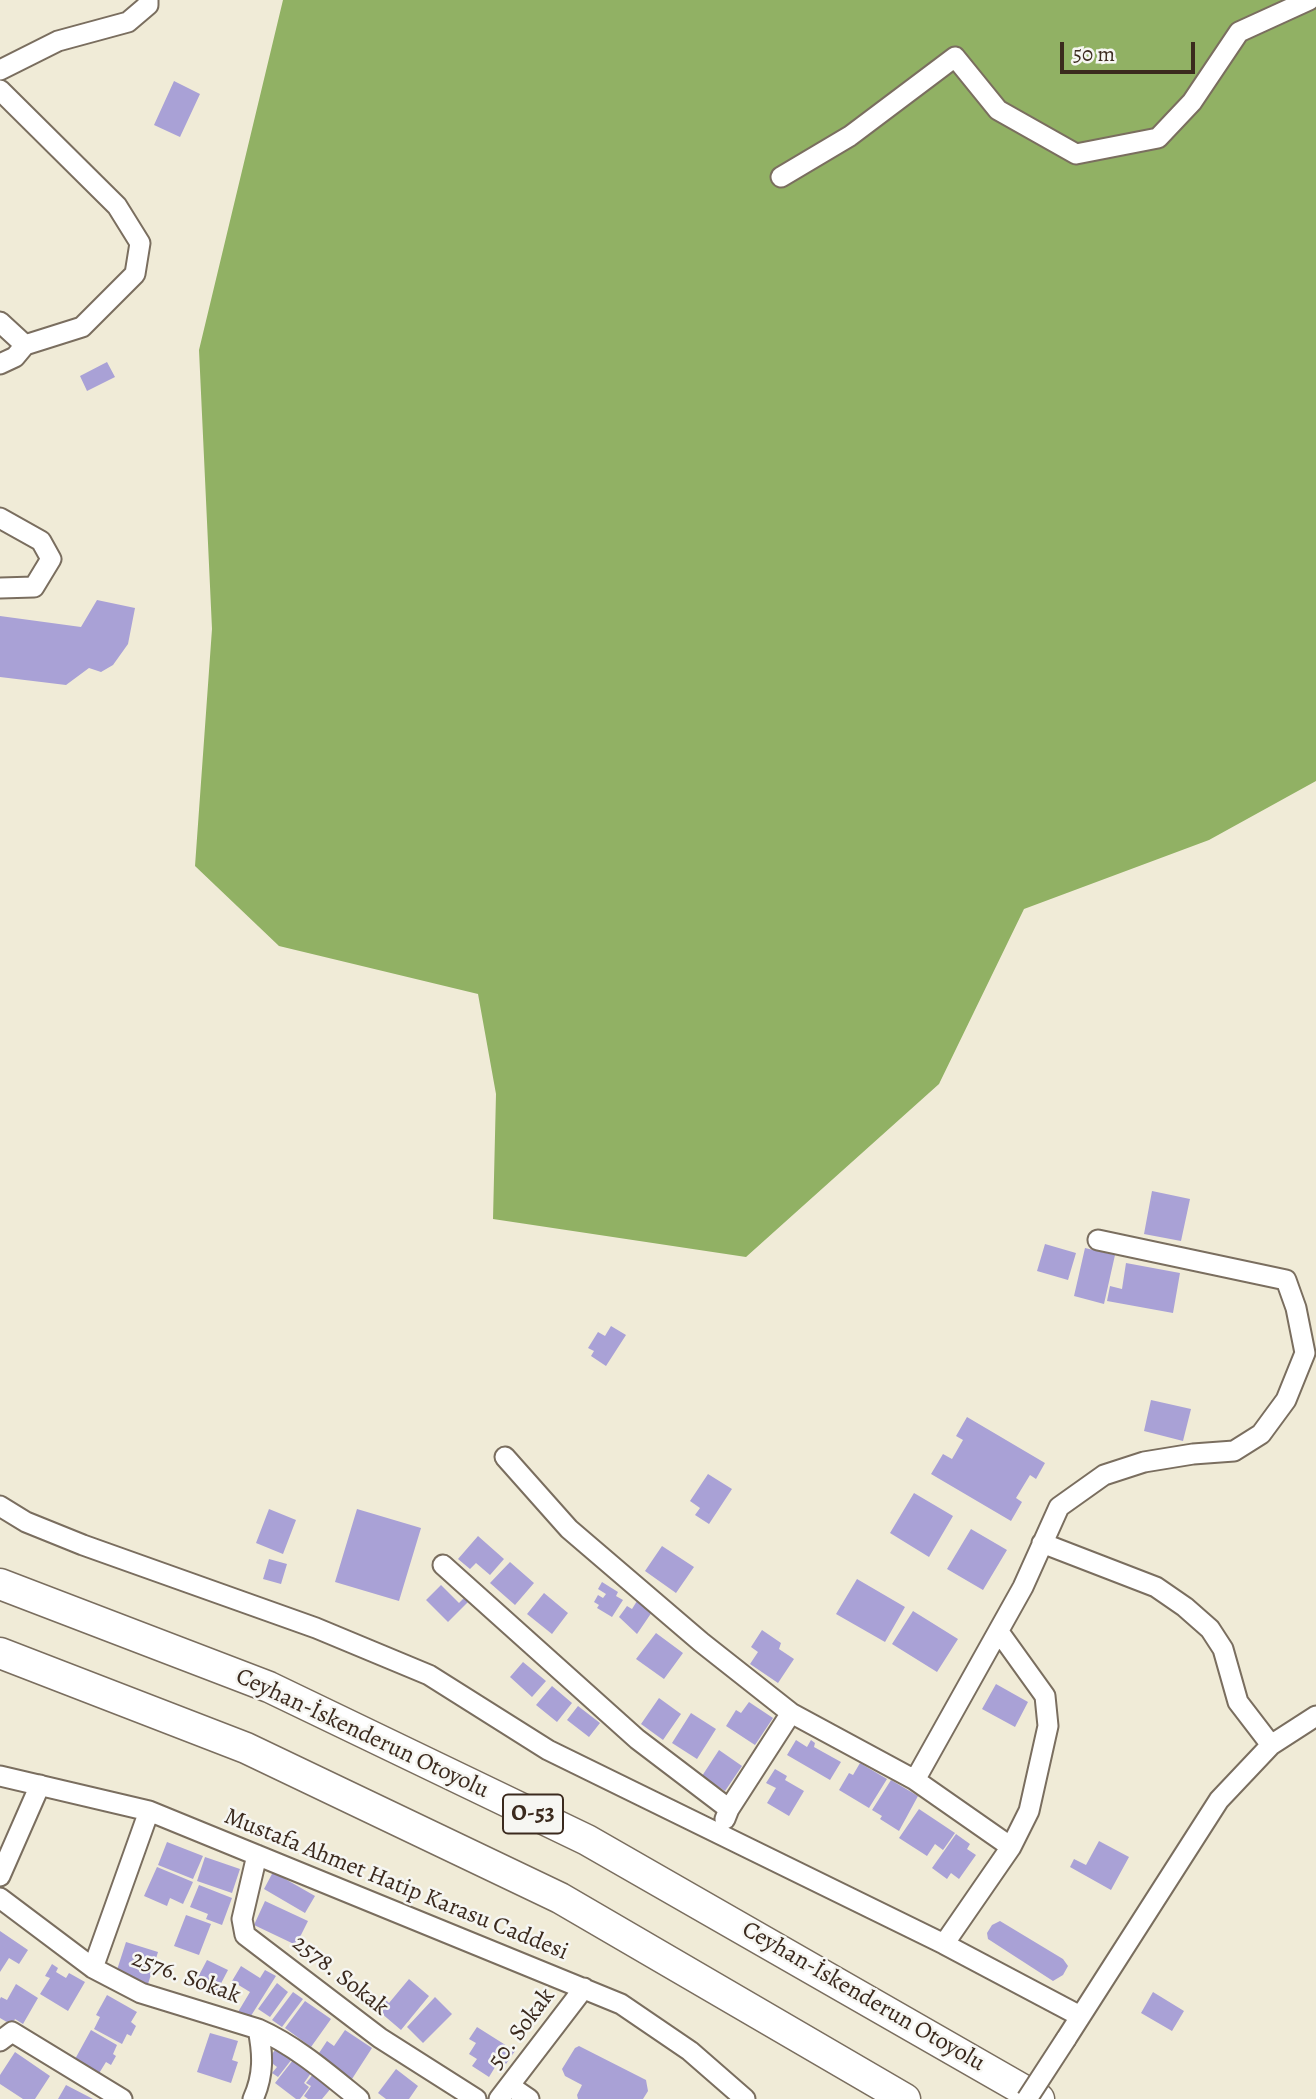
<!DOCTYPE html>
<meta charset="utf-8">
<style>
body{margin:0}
#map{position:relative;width:1316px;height:2099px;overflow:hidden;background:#f0ebd7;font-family:Alegreya,serif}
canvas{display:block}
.scale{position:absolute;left:1060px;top:42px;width:135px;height:32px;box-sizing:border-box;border:4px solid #3b2a1e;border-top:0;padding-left:9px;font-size:21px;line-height:24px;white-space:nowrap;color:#3b2a1e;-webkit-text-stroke:5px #f6f6f2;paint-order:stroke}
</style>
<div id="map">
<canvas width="1316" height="2099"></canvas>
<div class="scale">50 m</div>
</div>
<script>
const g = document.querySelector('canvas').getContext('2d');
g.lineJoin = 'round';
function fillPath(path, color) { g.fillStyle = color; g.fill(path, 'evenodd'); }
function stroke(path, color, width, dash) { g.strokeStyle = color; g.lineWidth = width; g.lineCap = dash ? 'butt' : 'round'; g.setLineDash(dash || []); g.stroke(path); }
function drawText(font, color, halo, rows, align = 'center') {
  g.font = font + ' Alegreya,serif'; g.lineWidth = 5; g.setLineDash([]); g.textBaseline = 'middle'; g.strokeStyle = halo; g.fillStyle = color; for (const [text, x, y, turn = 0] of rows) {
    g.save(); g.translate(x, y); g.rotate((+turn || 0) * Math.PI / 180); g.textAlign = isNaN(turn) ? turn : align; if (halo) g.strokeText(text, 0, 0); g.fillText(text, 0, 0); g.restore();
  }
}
const forest = new Path2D(`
 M 283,0 L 1316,0 L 1316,781 L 1209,840 L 1024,909 L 939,1084 L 746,1257 L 493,1219 L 496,1094 L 478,994 L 279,946 L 195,866 L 212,629 L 199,350 Z`);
const building = new Path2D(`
 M 174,81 L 200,94 L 180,137 L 154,125 Z
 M 107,362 L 115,377 L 87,391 L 80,376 Z
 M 97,600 L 135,608 L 128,644 L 113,665 L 101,672 L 89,668 L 66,685 L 0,677 L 0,616 L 81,627 Z
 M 1152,1191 L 1190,1199 L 1181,1241 L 1144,1234 Z
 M 1045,1244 L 1076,1253 L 1068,1280 L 1037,1271 Z
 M 1085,1248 L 1115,1255 L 1104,1304 L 1074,1296 Z
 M 1126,1263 L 1180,1273 L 1173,1313 L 1107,1301 L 1110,1286 L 1122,1289 Z
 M 611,1326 L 626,1335 L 606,1366 L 591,1356 L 594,1351 L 588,1348 L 598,1332 L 605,1336 Z
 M 1151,1400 L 1191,1409 L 1183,1441 L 1144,1431 Z
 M 967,1417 L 1045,1463 L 1036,1479 L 1030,1475 L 1016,1498 L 1022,1502 L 1011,1521 L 931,1474 L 943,1454 L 952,1459 L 963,1440 L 956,1436 Z
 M 708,1474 L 732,1489 L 709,1524 L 695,1515 L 700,1508 L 690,1501 Z
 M 914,1493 L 953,1516 L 929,1557 L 890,1533 Z
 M 269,1509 L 296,1520 L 283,1554 L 256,1543 Z
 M 357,1509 L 421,1528 L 399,1601 L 335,1582 Z
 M 971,1529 L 1007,1550 L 983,1590 L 947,1569 Z
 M 478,1536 L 504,1559 L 490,1575 L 476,1563 L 470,1569 L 458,1559 Z
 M 662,1546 L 694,1567 L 676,1593 L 645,1571 Z
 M 269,1559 L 287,1564 L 281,1584 L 263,1579 Z
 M 510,1562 L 534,1583 L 515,1605 L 490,1583 Z
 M 857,1579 L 905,1607 L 885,1642 L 836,1614 Z
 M 602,1582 L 618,1592 L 616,1596 L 623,1600 L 612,1617 L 597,1608 L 599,1605 L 594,1602 L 598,1595 L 603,1598 L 606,1594 L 598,1589 Z
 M 441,1585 L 459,1603 L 467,1595 L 471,1599 L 448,1622 L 426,1600 Z
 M 544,1593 L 568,1613 L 552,1634 L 527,1614 Z
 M 637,1601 L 652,1612 L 637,1634 L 619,1617 L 627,1606 L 632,1609 Z
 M 913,1611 L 958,1639 L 937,1672 L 892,1644 Z
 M 762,1630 L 781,1643 L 779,1649 L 794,1659 L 778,1683 L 750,1664 L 758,1652 L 751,1647 Z
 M 656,1633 L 683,1653 L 664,1679 L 636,1659 Z
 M 523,1662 L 546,1681 L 532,1697 L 510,1677 Z
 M 996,1684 L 1028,1702 L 1015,1727 L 982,1709 Z
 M 552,1686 L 572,1703 L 557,1722 L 536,1705 Z
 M 659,1698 L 681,1714 L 663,1740 L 641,1724 Z
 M 749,1702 L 773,1718 L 755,1745 L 726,1726 L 736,1710 L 741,1713 Z
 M 578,1706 L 600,1723 L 589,1737 L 567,1720 Z
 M 691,1713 L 716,1729 L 697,1759 L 672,1743 Z
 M 796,1740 L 807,1747 L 811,1740 L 815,1743 L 814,1747 L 841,1762 L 830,1780 L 787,1755 Z
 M 719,1750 L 742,1766 L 725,1791 L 702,1776 Z
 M 860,1763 L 887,1779 L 869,1808 L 839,1790 L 849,1773 L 853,1775 Z
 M 775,1769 L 787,1776 L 785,1780 L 804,1791 L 789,1816 L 767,1803 L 776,1788 L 766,1783 Z
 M 891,1780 L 918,1796 L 899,1831 L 880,1819 L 882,1816 L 872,1810 Z
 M 919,1809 L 955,1833 L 943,1850 L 935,1844 L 927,1856 L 899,1838 Z
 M 956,1834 L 970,1844 L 967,1849 L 976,1855 L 959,1879 L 951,1873 L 947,1879 L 932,1868 Z
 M 1099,1841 L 1129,1857 L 1111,1890 L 1070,1867 L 1074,1859 L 1086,1865 Z
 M 167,1842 L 203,1856 L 193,1879 L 158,1865 Z
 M 205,1857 L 240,1869 L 232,1893 L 197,1881 Z
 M 157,1867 L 193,1882 L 183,1904 L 170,1898 L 167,1906 L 144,1896 Z
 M 273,1872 L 315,1896 L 305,1913 L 264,1889 Z
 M 199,1885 L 232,1898 L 222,1925 L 206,1919 L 208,1914 L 190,1907 Z
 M 265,1901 L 308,1921 L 296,1945 L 254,1925 Z
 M 186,1915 L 211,1924 L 199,1955 L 174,1946 Z
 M 1000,1921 L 1063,1959 L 1068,1966 L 1063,1975 L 1053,1981 L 988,1939 L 987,1933 L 992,1925 Z
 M 0,1931 L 28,1950 L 19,1964 L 9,1958 L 0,1972 Z
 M 126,1942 L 158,1952 L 148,1984 L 116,1973 Z
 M 207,1960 L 228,1970 L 215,1995 L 199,1987 L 202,1982 L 197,1979 Z
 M 52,1964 L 58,1968 L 56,1972 L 66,1978 L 69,1973 L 85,1982 L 68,2011 L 40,1994 L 50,1978 L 45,1976 Z
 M 241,1966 L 260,1978 L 265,1970 L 276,1976 L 249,2019 L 238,2012 L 250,1992 L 232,1981 Z
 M 409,1979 L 429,1996 L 401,2030 L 374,2007 L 383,1997 L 389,2003 Z
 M 277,1983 L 288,1992 L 270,2017 L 258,2009 Z
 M 16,1984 L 38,1998 L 23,2024 L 15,2019 L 12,2025 L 0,2018 L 0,1999 L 1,1997 L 7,2000 Z
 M 293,1992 L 303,1999 L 282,2027 L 272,2020 Z
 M 1153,1992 L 1184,2011 L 1172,2031 L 1141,2013 Z
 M 107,1995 L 137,2012 L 131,2022 L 136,2026 L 131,2036 L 127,2034 L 122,2044 L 94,2029 L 100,2017 L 96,2015 Z
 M 435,1997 L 452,2014 L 423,2043 L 407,2027 Z
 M 305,2001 L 331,2019 L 311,2047 L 285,2028 Z
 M 477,2027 L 515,2051 L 506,2064 L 500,2059 L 489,2077 L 472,2066 L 477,2059 L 469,2054 L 476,2043 L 469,2039 Z
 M 91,2030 L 117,2045 L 113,2054 L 116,2056 L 111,2065 L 106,2062 L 98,2075 L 74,2061 Z
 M 345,2030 L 372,2048 L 352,2079 L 317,2056 L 327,2041 L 334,2046 Z
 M 210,2033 L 238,2041 L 232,2060 L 238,2062 L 231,2083 L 197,2072 Z
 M 579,2046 L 646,2080 L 648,2091 L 643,2099 L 578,2099 L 577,2095 L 582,2085 L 565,2076 L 562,2069 L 575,2048 Z
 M 277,2047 L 292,2059 L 278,2077 L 272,2073 L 277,2067 L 268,2060 Z
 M 15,2052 L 50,2076 L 35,2099 L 23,2099 L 0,2084 L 0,2075 Z
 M 293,2060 L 311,2073 L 304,2083 L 309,2087 L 300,2099 L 296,2099 L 275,2083 Z
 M 396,2069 L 418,2086 L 409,2099 L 386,2099 L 378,2093 Z
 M 314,2073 L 332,2087 L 322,2099 L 308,2099 L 304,2096 L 311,2086 L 306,2083 Z
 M 66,2085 L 93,2099 L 58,2099 Z`);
const minor = new Path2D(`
 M 0,70 L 58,41 L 128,22 L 148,5 L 148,0
 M 0,90 L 117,206 L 140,243 L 135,274 L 82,327 L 25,345 L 15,357 L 0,364
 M 781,177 L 850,136 L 955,57 L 998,110 L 1076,154 L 1158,138 L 1192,102 L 1239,32 L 1309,0
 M 0,322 L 25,345
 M 0,518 L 41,541 L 51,559 L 34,587 L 0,588
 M 505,1457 L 569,1529 L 701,1642 L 791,1713 L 915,1780 L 1011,1847 L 944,1944
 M 0,1506 L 26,1522 L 83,1545 L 316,1628 L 429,1675 L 548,1750 L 944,1944 L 1080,2016
 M 1042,1543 L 1156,1587 L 1185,1607 L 1210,1629 L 1223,1649 L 1238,1702 L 1271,1745
 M 443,1565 L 637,1739 L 729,1809
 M 999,1632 L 1045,1696 L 1048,1726 L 1029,1811 L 1011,1847
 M 0,1776 L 149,1811 L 621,2004 L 690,2051 L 745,2099
 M 915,1780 L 1023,1587 L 1059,1507 L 1104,1475 L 1144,1462 L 1193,1454 L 1234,1451 L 1261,1434 L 1286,1400 L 1305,1353 L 1296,1308 L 1286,1280 L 1098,1240
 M 725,1819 L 729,1809 L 791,1713
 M 257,1855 L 242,1919 L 245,1935 L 380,2038 L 476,2099
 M 0,1876 L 40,1785
 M 0,1898 L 93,1968 L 141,1993 L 258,2029 C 296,2046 327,2073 359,2099
 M 93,1968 L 149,1811
 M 1066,2039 L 1219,1800 L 1271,1745 L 1316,1716
 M 0,2041 L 12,2032 L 122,2099
 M 510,2086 L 529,2099
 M 253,2099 C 264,2075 263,2054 258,2029
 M 499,2099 L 584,1988`);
const highway = new Path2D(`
 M 0,1584 L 269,1687 L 587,1840 L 1039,2099
 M 0,1653 L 246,1748 L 560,1898 L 905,2099`);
const minorBridge = new Path2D(`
 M 1027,2099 L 1066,2039`);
const shields = [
 [533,1814,60]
];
const shieldNames = [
 ["O-53",533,1814]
];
const streetNames = [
 ["Ceyhan-İskenderun Otoyolu",362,1734,25],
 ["Mustafa Ahmet Hatip Karasu Caddesi",396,1885,22],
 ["2578. Sokak",340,1976,38],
 ["2576. Sokak",186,1978,20],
 ["Ceyhan-İskenderun Otoyolu",863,1997,30],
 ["50. Sokak",522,2029,-53]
];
fillPath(forest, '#91b164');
fillPath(building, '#a9a1d6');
stroke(minor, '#7a6e5f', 23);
stroke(highway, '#7a6e5f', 33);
stroke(minor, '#fff', 19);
stroke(highway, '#fff', 30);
stroke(minorBridge, '#7a6e5f', 23, []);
stroke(minorBridge, '#fff', 19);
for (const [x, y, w] of shields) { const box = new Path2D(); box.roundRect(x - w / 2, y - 19.5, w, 39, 5); g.fillStyle = '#f6f6f2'; g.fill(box); stroke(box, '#3b2a1e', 2); }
drawText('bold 23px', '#3b2a1e', null, shieldNames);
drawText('24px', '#3b2a1e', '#f6f6f2', streetNames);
</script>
